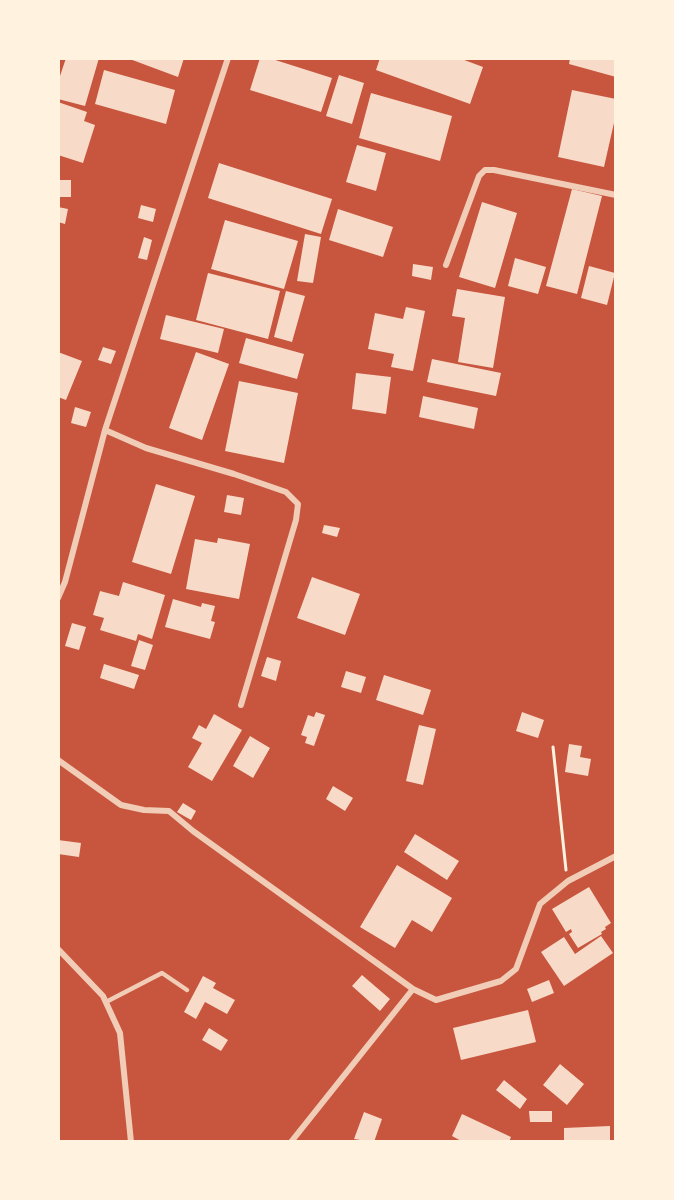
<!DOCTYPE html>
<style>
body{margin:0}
#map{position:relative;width:674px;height:1200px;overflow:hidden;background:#c8553d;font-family:"Open Sans",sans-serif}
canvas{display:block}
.frame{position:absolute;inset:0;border:60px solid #fff3e0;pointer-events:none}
</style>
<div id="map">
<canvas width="674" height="1200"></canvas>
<div class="frame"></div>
</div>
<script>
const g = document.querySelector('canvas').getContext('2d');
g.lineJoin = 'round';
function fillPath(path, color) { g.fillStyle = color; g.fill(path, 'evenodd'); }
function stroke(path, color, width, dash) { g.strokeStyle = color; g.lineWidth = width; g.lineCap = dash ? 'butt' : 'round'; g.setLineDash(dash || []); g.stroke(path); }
const building = new Path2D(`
 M 66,58 L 99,58 L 85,106 L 58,99 L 58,82 Z
 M 127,58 L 184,58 L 178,77 Z
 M 260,58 L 269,58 L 332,78 L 321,112 L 250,90 Z
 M 380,58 L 459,58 L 483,67 L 470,104 L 376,70 Z
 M 570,58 L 616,58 L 616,77 L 569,64 Z
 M 104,70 L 175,90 L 166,124 L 95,104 Z
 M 339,75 L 364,83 L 352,124 L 326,116 Z
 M 572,90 L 616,99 L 616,114 L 604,167 L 558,157 Z
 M 371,93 L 452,116 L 440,161 L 359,138 Z
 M 58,102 L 87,112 L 84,121 L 95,125 L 83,163 L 58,155 Z
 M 357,145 L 386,153 L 376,191 L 346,182 Z
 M 219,163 L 332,199 L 321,234 L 208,198 Z
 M 58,180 L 71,180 L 71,197 L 58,197 Z
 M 572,189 L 602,196 L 577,294 L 546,286 Z
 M 482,202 L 517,213 L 495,288 L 459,277 Z
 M 141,205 L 156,209 L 153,222 L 138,218 Z
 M 58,207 L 68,209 L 65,224 L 58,222 Z
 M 338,209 L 393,227 L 383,257 L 329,240 Z
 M 225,220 L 298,241 L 284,289 L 211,269 Z
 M 305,234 L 321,237 L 313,283 L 297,281 Z
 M 144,237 L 152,240 L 147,260 L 138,258 Z
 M 515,258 L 546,267 L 538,294 L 508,286 Z
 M 413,264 L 433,267 L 431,280 L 412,276 Z
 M 589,266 L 615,273 L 607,305 L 581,298 Z
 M 208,273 L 280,291 L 268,339 L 196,320 Z
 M 457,289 L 505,297 L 493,368 L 458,362 L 465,318 L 452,316 Z
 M 286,291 L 305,296 L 292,342 L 274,337 Z
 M 406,307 L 425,311 L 413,371 L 391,367 L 394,354 L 368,349 L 375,313 L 403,319 Z
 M 166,315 L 224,329 L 218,353 L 160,339 Z
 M 246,338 L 304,354 L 297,379 L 239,363 Z
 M 103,347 L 116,351 L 111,364 L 98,360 Z
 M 58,352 L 82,361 L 66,400 L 58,397 Z
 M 196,352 L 229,364 L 202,440 L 169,428 Z
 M 432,359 L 501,373 L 496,396 L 427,382 Z
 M 356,373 L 391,377 L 386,414 L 352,409 Z
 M 239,381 L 298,393 L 284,463 L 225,451 Z
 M 423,396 L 478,408 L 474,429 L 419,417 Z
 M 75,407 L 91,412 L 86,427 L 71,423 Z
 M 156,484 L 195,496 L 171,574 L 132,562 Z
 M 227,495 L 244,498 L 241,515 L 224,512 Z
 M 324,525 L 340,528 L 337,537 L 322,533 Z
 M 218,538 L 250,544 L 239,599 L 186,589 L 195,539 L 217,543 Z
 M 312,577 L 360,594 L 345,635 L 297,618 Z
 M 123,582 L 165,595 L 152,639 L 138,634 L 136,641 L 100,630 L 104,618 L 93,615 L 100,591 L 119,596 Z
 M 173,599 L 201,607 L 202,603 L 215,606 L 211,621 L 215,622 L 210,639 L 165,627 Z
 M 72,623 L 86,627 L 79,650 L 65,646 Z
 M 139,640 L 153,645 L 145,670 L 131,666 Z
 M 267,657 L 281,661 L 276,681 L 261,676 Z
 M 104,664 L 139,675 L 134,689 L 100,678 Z
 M 346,671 L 366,677 L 361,693 L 341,687 Z
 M 384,675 L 431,690 L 423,715 L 376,700 Z
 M 316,712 L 325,715 L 314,746 L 305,743 L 307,737 L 301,735 L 308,715 L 314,717 Z
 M 522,712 L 544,720 L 538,738 L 516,731 Z
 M 214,714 L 242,730 L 212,781 L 188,767 L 202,743 L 192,738 L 199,725 L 206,729 Z
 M 419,725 L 436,729 L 423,785 L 406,781 Z
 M 250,736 L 270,748 L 253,778 L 233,766 Z
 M 569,744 L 582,746 L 580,757 L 591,759 L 588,776 L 565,772 Z
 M 333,786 L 353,798 L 345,811 L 326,799 Z
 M 183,803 L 196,811 L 191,820 L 177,812 Z
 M 415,834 L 459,861 L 447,880 L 404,852 Z
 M 58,840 L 81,843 L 79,857 L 58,854 Z
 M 397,865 L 452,898 L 432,932 L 412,920 L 395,948 L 360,927 Z
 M 589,887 L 611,923 L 605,927 L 606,929 L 601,932 L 602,934 L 578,948 L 569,934 L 572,932 L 571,929 L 566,932 L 552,909 Z
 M 601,936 L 613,953 L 564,986 L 541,952 L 564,937 L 575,954 Z
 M 362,975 L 390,999 L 380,1011 L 352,986 Z
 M 203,976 L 216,983 L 213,988 L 235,1000 L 227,1014 L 205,1002 L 196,1019 L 184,1012 Z
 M 549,980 L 554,993 L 532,1002 L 527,989 Z
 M 528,1010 L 536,1042 L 461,1060 L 453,1028 Z
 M 209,1028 L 228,1040 L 221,1051 L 202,1040 Z
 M 560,1064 L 584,1084 L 567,1105 L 543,1085 Z
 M 504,1080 L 527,1099 L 520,1109 L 496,1090 Z
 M 529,1111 L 552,1111 L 552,1122 L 530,1122 Z
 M 364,1112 L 382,1119 L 374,1142 L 354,1139 Z
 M 462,1114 L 511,1137 L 509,1142 L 463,1142 L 452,1136 Z
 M 610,1126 L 610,1142 L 564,1142 L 564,1128 Z`);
const path = new Path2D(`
 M 553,747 L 566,870`);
const service = new Path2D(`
 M 106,1002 L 162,973 L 187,990`);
const minor = new Path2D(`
 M 446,265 L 479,176 L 485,170 L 494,170 L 616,195
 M 105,430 L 146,448 L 234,474 L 286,492 L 298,504 L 296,520 L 241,705
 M 58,598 L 65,582 L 105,430 L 228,58
 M 58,760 L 121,805 L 144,810 L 169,811 L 193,831 L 413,989 L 436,1000 L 501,981 L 516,969 L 540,904 L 568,881 L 616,856
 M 58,949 L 103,996 L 120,1033 L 131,1142
 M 291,1142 L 413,989`);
fillPath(building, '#f7dbc8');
stroke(path, '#fff3e0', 3);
stroke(service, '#f1ccb7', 4.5);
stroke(minor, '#f1ccb7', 6);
</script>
